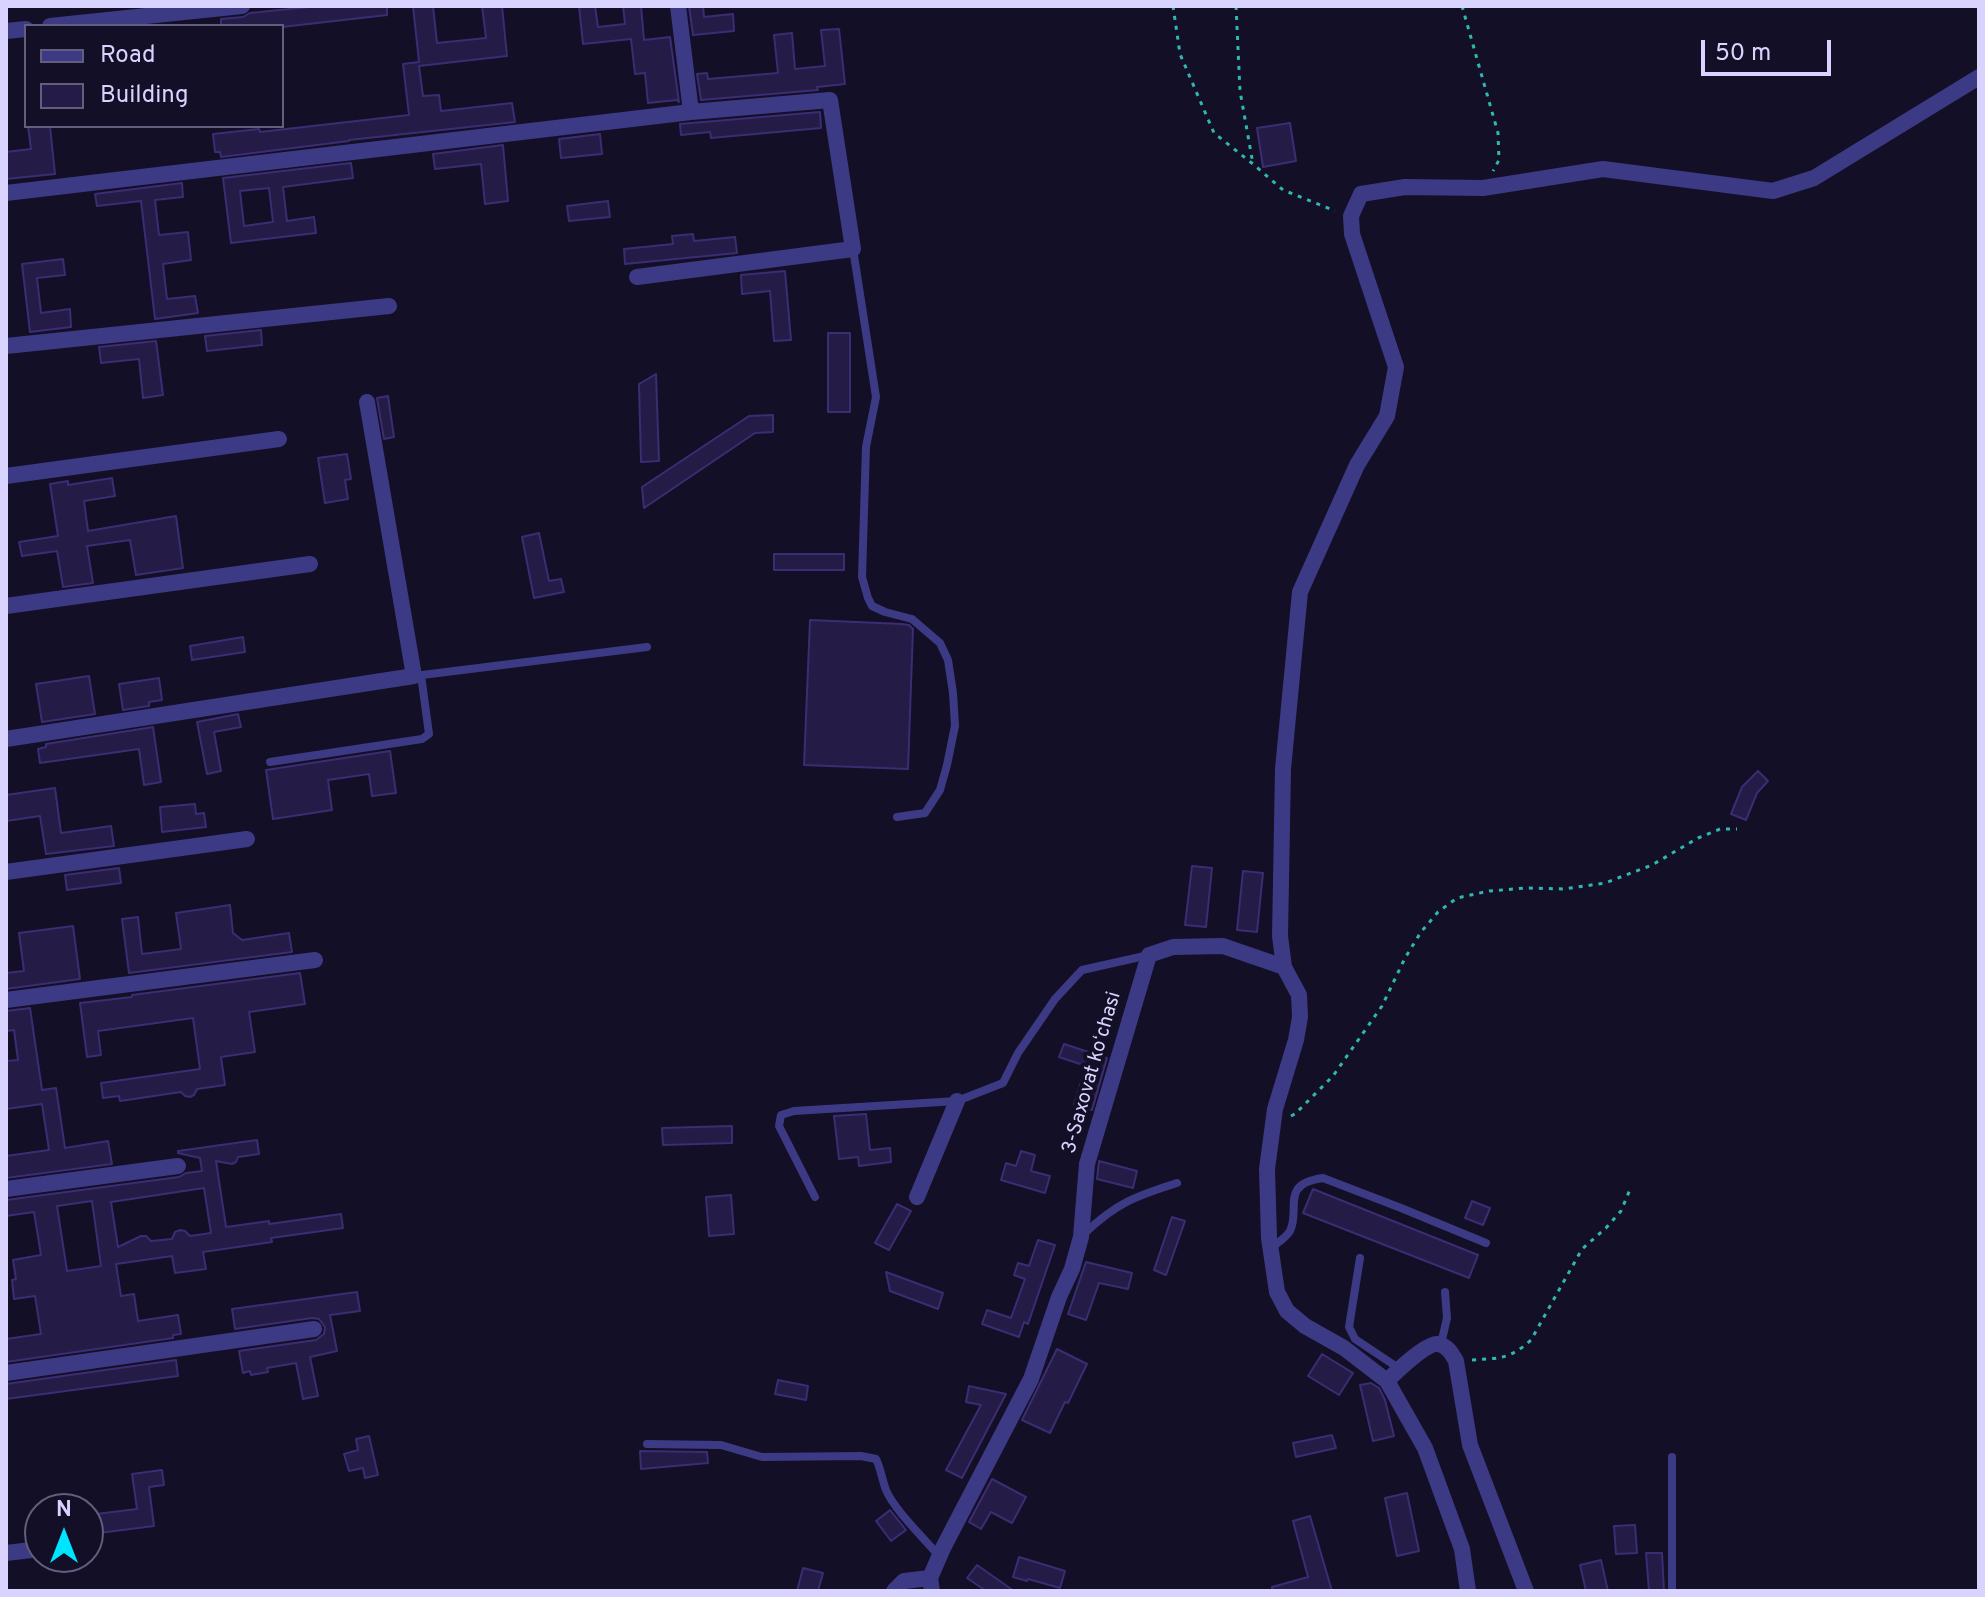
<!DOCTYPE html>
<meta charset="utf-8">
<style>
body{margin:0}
#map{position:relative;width:1985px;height:1597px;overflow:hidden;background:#130f26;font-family:Overpass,sans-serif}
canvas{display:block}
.frame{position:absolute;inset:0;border:8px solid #d9d4ff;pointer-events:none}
.legend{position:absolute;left:24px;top:24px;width:260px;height:104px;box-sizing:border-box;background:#130f26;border:2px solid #625e7d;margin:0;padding:10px 14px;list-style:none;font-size:24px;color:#d9d4ff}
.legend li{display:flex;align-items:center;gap:16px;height:40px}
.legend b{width:40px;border:2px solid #625e7d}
.north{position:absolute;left:24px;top:1493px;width:80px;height:80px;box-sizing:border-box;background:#130f26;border:2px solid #625e7d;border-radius:50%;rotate:0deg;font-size:22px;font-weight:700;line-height:32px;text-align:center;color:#d9d4ff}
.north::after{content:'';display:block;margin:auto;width:28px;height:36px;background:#00e5ff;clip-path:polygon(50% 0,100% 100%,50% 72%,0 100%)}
.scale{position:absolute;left:1701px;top:40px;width:130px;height:36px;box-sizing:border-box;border:4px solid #d9d4ff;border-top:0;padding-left:10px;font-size:24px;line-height:28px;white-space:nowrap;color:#d9d4ff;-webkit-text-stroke:6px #130f26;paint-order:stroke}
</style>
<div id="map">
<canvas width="1985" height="1597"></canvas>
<div class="frame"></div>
<ul class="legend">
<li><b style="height:10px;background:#3d3a85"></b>Road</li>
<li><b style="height:22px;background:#241b47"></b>Building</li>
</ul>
<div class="north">N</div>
<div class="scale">50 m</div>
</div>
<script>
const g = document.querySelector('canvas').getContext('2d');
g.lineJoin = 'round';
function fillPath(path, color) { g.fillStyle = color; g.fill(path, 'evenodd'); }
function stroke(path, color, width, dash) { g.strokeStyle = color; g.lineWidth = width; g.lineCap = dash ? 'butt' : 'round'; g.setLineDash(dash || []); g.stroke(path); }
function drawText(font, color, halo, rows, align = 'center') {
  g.font = font + ' Overpass,sans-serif'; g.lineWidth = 8; g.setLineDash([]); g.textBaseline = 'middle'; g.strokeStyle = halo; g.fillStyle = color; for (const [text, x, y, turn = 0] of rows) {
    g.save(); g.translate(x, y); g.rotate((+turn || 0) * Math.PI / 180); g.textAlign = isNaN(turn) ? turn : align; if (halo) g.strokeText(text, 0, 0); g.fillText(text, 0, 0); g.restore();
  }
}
const building = new Path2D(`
 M 319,6 L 387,6 L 387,15 L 282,27 L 221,26 L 221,19 L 243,17 L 250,13 Z
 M 413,6 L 433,6 L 437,43 L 486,38 L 482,6 L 502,6 L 507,56 L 419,66 L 423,96 L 439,95 L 441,111 L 512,103 L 515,122 L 349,140 L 349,141 L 221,157 L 220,152 L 215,152 L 213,134 L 259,129 L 260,132 L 409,115 L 403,64 L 419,62 Z
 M 579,6 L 595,6 L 598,27 L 625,24 L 623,6 L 641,6 L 644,40 L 670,37 L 679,102 L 677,100 L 648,103 L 645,73 L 635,74 L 631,39 L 583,44 Z
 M 689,6 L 703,6 L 704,17 L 733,14 L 734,31 L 693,35 Z
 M 839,29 L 845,84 L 817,87 L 818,90 L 701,100 L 697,74 L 707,73 L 708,79 L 778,73 L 774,35 L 792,33 L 795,69 L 825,66 L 821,30 Z
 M 820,112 L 821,128 L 711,138 L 710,132 L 681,135 L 680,124 Z
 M 1290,123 L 1296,161 L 1263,167 L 1257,128 Z
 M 28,126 L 50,126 L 55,174 L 6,179 L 6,152 L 31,149 Z
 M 600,134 L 602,154 L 561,158 L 559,139 Z
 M 503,145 L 508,201 L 485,204 L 481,164 L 435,169 L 433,154 Z
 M 351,163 L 353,178 L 283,187 L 287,221 L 314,217 L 316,233 L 231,243 L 223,178 ZM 269,188 L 273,222 L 244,226 L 240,191 Z
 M 182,183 L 183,197 L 155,200 L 159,235 L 188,232 L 191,260 L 163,264 L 167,299 L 195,296 L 198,313 L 155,319 L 141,201 L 97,206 L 95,194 Z
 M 608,201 L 610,217 L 569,221 L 567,206 Z
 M 693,234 L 694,241 L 735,237 L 737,253 L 625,264 L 624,249 L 673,244 L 672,236 Z
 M 63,259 L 65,275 L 37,278 L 41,313 L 70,309 L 71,327 L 30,332 L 22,264 Z
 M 785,271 L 791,340 L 774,341 L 770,291 L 742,294 L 741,275 Z
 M 261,330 L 262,345 L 207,351 L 205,336 Z
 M 828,333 L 850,333 L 850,412 L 828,412 Z
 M 156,341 L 163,395 L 143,398 L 139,359 L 101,363 L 99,347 Z
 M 656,374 L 659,461 L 641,462 L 639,384 Z
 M 388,396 L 394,437 L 384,439 L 377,398 Z
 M 773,415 L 773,432 L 755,433 L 644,508 L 642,487 L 749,416 Z
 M 347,454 L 351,479 L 345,480 L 348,499 L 325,503 L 318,458 Z
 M 112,478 L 115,496 L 84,501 L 88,531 L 176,516 L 183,568 L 136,575 L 130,540 L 87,546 L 93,583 L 63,587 L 57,551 L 22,556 L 19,542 L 58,536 L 50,484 L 68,481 L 68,485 Z
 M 539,533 L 549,581 L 561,579 L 564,592 L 534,598 L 522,537 Z
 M 774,554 L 844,554 L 844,570 L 774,570 Z
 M 810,620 L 902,624 L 909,625 L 913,629 L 908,769 L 804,765 Z
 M 243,637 L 245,652 L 192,660 L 190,646 Z
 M 89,676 L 95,714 L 42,722 L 36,684 Z
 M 159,678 L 162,700 L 149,702 L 149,706 L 123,710 L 119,684 Z
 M 238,714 L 241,727 L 214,732 L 221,771 L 207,774 L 197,722 Z
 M 153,727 L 161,782 L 144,785 L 139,749 L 40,763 L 38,749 L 46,747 L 46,744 Z
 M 390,751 L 396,793 L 372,796 L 369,774 L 328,780 L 332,810 L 273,819 L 266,770 Z
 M 1758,771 L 1768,781 L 1757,793 L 1746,820 L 1731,814 L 1742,787 Z
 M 55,788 L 61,833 L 111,826 L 114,846 L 46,854 L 40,816 L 6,821 L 6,795 Z
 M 195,804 L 196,814 L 204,813 L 206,827 L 162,832 L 160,807 Z
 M 1192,866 L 1212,868 L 1206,927 L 1185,925 Z
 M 119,868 L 121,883 L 67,890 L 65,875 Z
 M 1243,871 L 1263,873 L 1257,932 L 1237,930 Z
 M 230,905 L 233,933 L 242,940 L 289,933 L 292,952 L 129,973 L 122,919 L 138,917 L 142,954 L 181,949 L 176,913 Z
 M 73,926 L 80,979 L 6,989 L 6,973 L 24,971 L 19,933 Z
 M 300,973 L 305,1004 L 249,1012 L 255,1052 L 221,1057 L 225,1085 L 197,1089 L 194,1095 L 190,1097 L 185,1096 L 181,1092 L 120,1101 L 119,1096 L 103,1098 L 101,1083 L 200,1069 L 193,1018 L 98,1031 L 101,1055 L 87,1057 L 80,1003 L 132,997 L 132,995 Z
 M 30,1008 L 42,1090 L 56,1088 L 65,1148 L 108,1141 L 112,1164 L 6,1178 L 6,1156 L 49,1150 L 42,1104 L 6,1109 L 6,1061 L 18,1060 L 14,1030 L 6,1031 L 6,1011 Z
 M 1064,1044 L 1107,1058 L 1092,1110 L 1074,1104 L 1086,1066 L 1059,1057 Z
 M 866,1114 L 870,1150 L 890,1148 L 891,1162 L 859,1166 L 858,1157 L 839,1159 L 834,1116 Z
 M 732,1126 L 732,1143 L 663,1145 L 662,1128 Z
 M 257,1140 L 259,1154 L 238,1157 L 236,1162 L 232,1164 L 216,1161 L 226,1227 L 269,1221 L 269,1224 L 341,1214 L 343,1228 L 271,1238 L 272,1242 L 203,1252 L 206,1269 L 175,1273 L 172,1256 L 116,1264 L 121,1296 L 134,1294 L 138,1321 L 178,1315 L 181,1334 L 173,1335 L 173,1338 L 6,1362 L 6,1339 L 41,1334 L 35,1296 L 14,1299 L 12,1280 L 16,1279 L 13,1260 L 41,1255 L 34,1212 L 6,1216 L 6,1200 L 179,1177 L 186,1173 L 202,1171 L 200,1158 L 178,1153 L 178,1151 ZM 204,1188 L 211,1233 L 190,1236 L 185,1231 L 180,1230 L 175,1232 L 172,1239 L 151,1241 L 146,1236 L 141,1236 L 118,1247 L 111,1202 ZM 92,1201 L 101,1266 L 67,1271 L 57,1206 Z
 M 1021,1151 L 1035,1155 L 1031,1171 L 1050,1176 L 1045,1193 L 1001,1180 L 1006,1163 L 1016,1166 Z
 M 1099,1161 L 1137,1171 L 1133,1188 L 1097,1179 Z
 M 1313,1189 L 1478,1255 L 1469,1278 L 1303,1213 Z
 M 731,1195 L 734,1234 L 709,1236 L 706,1197 Z
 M 1472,1201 L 1490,1208 L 1483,1225 L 1465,1218 Z
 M 897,1204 L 911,1211 L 889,1250 L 875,1243 Z
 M 1172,1217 L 1185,1221 L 1166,1275 L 1154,1270 Z
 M 1038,1240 L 1055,1245 L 1028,1324 L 1024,1322 L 1019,1337 L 982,1324 L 987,1310 L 1011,1318 L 1025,1279 L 1014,1275 L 1018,1263 L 1029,1266 Z
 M 1086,1262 L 1132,1273 L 1128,1289 L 1099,1283 L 1086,1320 L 1068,1314 Z
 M 886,1272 L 943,1293 L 938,1309 L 890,1291 Z
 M 357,1292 L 360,1311 L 330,1315 L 337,1351 L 310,1357 L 318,1396 L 303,1399 L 296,1363 L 267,1368 L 268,1372 L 251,1375 L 250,1371 L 243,1373 L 239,1351 L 316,1340 L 324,1334 L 325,1327 L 319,1319 L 312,1318 L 235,1329 L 232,1309 Z
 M 1057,1349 L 1087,1364 L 1068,1403 L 1065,1402 L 1050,1433 L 1022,1420 Z
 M 1322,1354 L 1353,1373 L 1339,1395 L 1308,1376 Z
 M 176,1360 L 178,1376 L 6,1399 L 6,1384 Z
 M 778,1380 L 808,1386 L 806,1400 L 775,1394 Z
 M 1371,1383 L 1379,1388 L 1385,1400 L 1394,1436 L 1373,1441 L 1360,1385 Z
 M 969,1386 L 1006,1394 L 962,1478 L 946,1470 L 981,1405 L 966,1402 Z
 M 1332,1435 L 1336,1448 L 1296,1457 L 1293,1443 Z
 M 369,1436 L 378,1475 L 365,1478 L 363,1468 L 349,1471 L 344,1454 L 358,1450 L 356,1439 Z
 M 640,1451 L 707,1452 L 708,1463 L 641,1469 Z
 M 162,1470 L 164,1485 L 149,1487 L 154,1526 L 99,1533 L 94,1530 L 88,1531 L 88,1515 L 137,1509 L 132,1474 Z
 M 992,1479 L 1026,1497 L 1012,1523 L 991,1512 L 981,1529 L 969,1522 Z
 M 1407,1493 L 1419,1551 L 1397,1556 L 1385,1498 Z
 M 890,1510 L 906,1530 L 891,1541 L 876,1521 Z
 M 1310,1516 L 1332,1591 L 1272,1591 L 1272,1587 L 1308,1577 L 1293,1521 Z
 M 1635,1525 L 1637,1553 L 1616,1554 L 1614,1526 Z
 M 1646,1553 L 1662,1553 L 1664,1591 L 1649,1591 Z
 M 1019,1557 L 1065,1571 L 1060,1588 L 1028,1579 L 1027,1581 L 1013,1577 Z
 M 1601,1560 L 1608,1591 L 1586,1591 L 1580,1565 Z
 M 977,1565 L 1014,1591 L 986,1591 L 967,1578 Z
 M 803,1568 L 823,1573 L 818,1591 L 797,1591 Z`);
const path = new Path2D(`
 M 1173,6 L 1180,54 L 1214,133 L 1253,164 L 1283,190 L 1335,211
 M 1236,6 L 1240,91 L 1253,164
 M 1462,6 L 1498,133 L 1499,160 L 1493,171
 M 1291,1116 L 1295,1114 L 1333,1076 L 1382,1006 L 1405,958 L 1421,932 L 1438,912 L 1457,898 L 1489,891 L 1526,888 L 1564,889 L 1605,883 L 1652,865 L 1698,838 L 1720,829 L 1737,829
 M 1472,1360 C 1499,1358 1509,1360 1531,1340 L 1582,1249 L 1606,1228 L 1621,1211 L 1631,1187`);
const service = new Path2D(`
 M 853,249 L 876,397 L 866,447 L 862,577 L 868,598 L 872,606 L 885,612 L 912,619 L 940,643 L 948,660 L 953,693 L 955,726 L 947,765 L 940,790 L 925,813 L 897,817
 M 414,676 L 647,647
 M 270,762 L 422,739 L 429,734 L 421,675
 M 815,1197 L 779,1126 L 781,1115 L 794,1111 L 957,1101 L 1003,1083 L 1018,1053 L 1055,999 L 1082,970 L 1149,955
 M 1084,1234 C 1116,1203 1136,1196 1177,1183
 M 1271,1248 C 1277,1243 1286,1238 1290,1231 C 1301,1209 1279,1184 1323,1178 L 1401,1208 L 1486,1243
 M 1360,1258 L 1349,1327 L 1355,1339 L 1400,1369
 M 1441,1344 L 1447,1318 L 1445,1292
 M 647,1444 L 721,1445 L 762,1457 L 861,1456 L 876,1459 C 881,1469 882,1480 886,1490 C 895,1511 924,1538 939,1556
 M 1672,1591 L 1672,1457`);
const minor = new Path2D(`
 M 678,6 L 691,112
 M 50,26 L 242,6
 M 6,31 L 26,29
 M 6,193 L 691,112 L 830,100 L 853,249 L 637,277
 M 6,346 L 389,306
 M 6,476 L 279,439
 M 6,606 L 310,564
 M 6,739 L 414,676 L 367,402
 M 6,872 L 247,839
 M 6,1000 L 315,960
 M 6,1189 L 178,1166
 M 917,1197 L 957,1101
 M 6,1373 L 314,1329
 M 1387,1381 C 1396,1372 1427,1342 1438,1344 C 1448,1346 1452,1354 1456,1361 L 1470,1445 L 1526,1591
 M 88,1542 L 92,1541
 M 6,1553 L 40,1549
 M 894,1591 L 904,1581 L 930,1578
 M 932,1591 L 930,1578 L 943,1548 L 1031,1379 L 1059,1297 L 1072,1269 L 1081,1237 L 1087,1164 L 1149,955 L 1173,947 L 1223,946 L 1284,967
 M 1468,1591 L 1462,1549 L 1425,1448 L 1387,1381 L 1344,1348 L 1305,1326 L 1287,1311 L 1277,1292 L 1269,1238 L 1267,1169 L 1275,1109 L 1296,1040 L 1300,1017 L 1299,995 L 1284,967 L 1280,936 L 1283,769 L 1300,592 L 1357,465 L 1387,416 L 1396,367 L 1352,234 L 1351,216 L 1361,194 L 1405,187 L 1483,188 L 1603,169 L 1773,191 L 1814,178 L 1979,77`);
const streetNames = [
 ["3-Saxovat koʻchasi",1093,1073,-74]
];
fillPath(building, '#241b47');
stroke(building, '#3b2d73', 2);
stroke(path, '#2fb8b0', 3, [4, 6]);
stroke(service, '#3d3a85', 8);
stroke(minor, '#3d3a85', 16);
drawText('20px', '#d9d4ff', '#130f26', streetNames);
</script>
